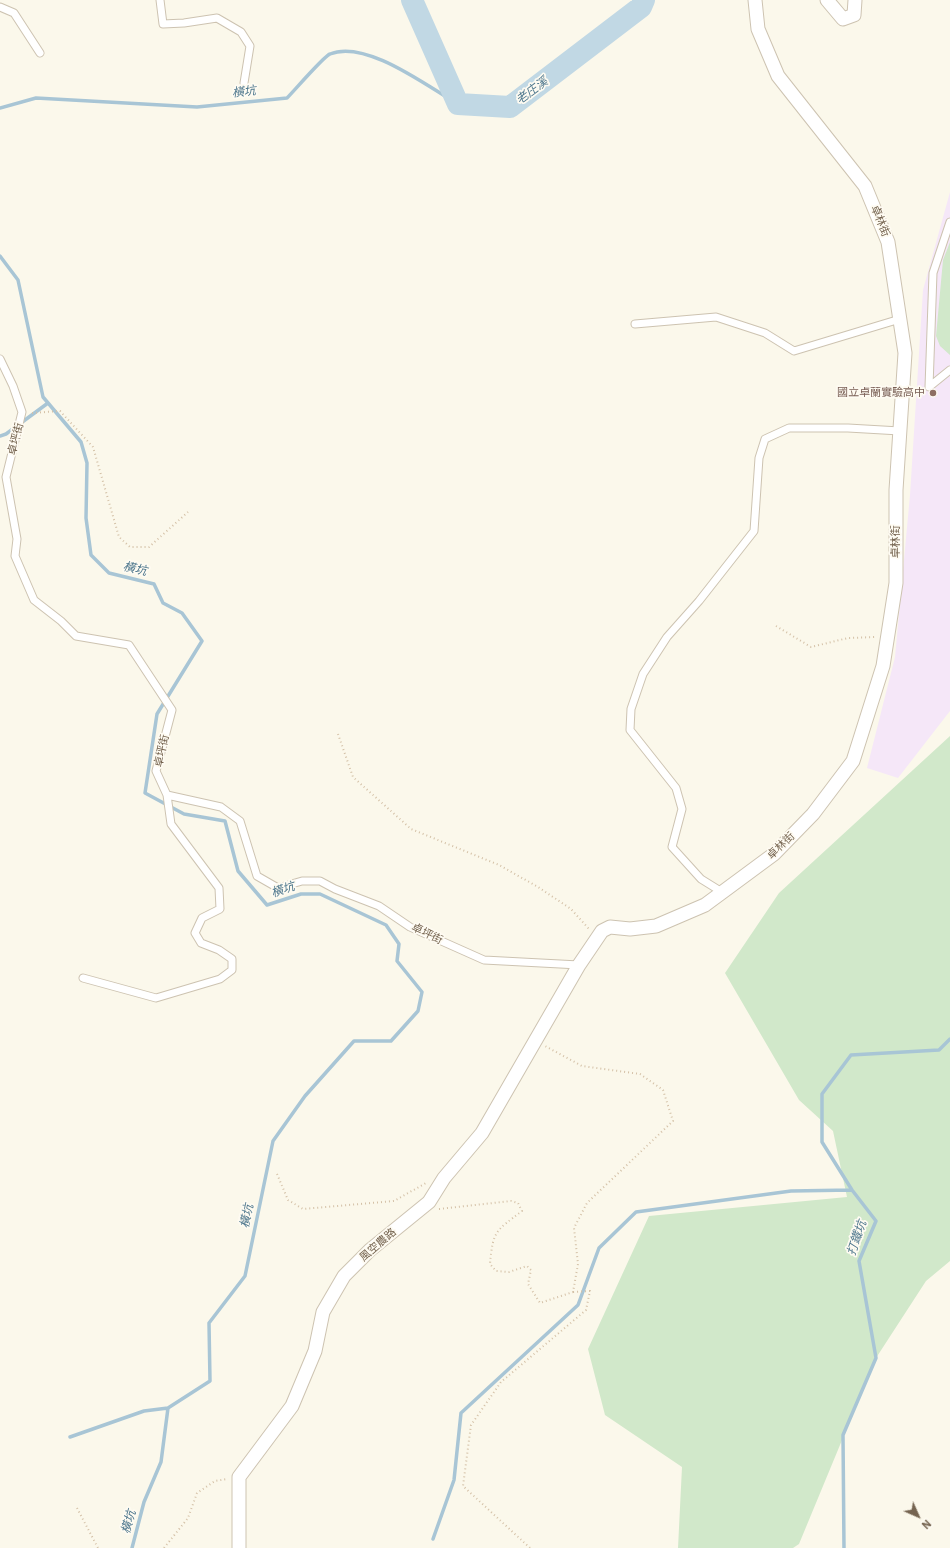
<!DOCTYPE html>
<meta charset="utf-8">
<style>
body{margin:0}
#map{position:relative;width:950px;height:1548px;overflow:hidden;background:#fbf8eb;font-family:"IBM Plex Sans",sans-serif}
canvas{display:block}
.north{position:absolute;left:898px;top:1496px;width:40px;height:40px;-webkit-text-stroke:3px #fefbf2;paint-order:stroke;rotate:135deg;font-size:11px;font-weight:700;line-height:16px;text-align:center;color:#756450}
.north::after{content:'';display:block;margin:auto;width:14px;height:18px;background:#756450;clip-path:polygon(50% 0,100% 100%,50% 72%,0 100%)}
</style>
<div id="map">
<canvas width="950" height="1548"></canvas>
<div class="north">N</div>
</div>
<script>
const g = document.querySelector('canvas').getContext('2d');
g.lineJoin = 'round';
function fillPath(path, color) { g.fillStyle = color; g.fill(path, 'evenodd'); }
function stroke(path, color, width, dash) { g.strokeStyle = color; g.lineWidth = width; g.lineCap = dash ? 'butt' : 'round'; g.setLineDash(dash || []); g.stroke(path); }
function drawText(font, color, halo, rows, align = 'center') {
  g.font = font + ' "IBM Plex Sans","Noto Sans TC",sans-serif'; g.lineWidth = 3.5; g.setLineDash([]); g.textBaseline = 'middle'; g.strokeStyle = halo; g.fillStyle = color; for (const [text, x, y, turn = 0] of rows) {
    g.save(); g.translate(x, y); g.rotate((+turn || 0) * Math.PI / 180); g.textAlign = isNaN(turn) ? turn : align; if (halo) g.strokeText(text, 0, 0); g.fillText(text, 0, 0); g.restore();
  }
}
const education = new Path2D(`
 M 950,192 L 950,711 L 898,778 L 867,768 L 895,657 L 910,495 L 923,290 Z`);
const green = new Path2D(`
 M 950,242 L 950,355 L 940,346 L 936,336 L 943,260 Z
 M 950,736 L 950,1261 L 926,1281 L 876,1358 L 799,1544 L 793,1548 L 678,1548 L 682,1467 L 605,1415 L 588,1349 L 649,1216 L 847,1197 L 833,1131 L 799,1100 L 725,973 L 779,893 Z`);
const stream = new Path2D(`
 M 0,108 L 36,98 L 197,107 L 287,98 C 294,91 324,56 330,54 C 366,39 428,87 458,104
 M 0,256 L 18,280 L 43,397 L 81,442 L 87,463 L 86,518 L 91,555 L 109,573 L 154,584 L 163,603 L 182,613 L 202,641 L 157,714 L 145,793 L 184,814 L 225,821 L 238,871 L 267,905 L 301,894 L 320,894 L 386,925 L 399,944 L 397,961 L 422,992 L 418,1011 L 391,1041 L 354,1041 L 305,1096 L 273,1141 L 245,1276 L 209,1323 L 210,1381 L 168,1408 L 161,1462 L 144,1502 L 132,1548
 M 0,436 L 6,434 L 48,403
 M 70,1437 L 144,1411 L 168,1408
 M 433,1539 L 454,1480 L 461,1413 L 578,1305 L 599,1248 L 636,1212 L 791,1191 L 852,1190
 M 844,1548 L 843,1435 L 876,1358 L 859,1261 L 876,1221 L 852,1190 L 822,1142 L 822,1094 L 851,1055 L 939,1050 L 950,1039`);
const river = new Path2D(`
 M 412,0 L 458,104 L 510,107 L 641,7 L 644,0`);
const path = new Path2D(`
 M 32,413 L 60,411 L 93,447 L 119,537 L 130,547 L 149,547 L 188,512
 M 776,626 L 811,647 L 848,638 L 876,637
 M 338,734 L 353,777 L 411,829 L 499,865 L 538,887 L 571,909 L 589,929
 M 277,1174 L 288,1200 L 303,1209 L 394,1201 L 426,1183
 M 439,1209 L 511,1201 L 518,1203 L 522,1211 C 496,1231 493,1230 490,1264 L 496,1271 L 509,1272 L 527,1266 L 531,1270 L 528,1284 L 540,1303 L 573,1292 L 578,1264 L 574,1228 L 587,1203 L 673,1121 L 663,1090 L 640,1074 L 582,1066 L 545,1046
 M 77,1508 L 98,1548
 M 164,1548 L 188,1518 L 197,1493 L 215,1481 L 227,1479
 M 530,1548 L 463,1486 L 471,1425 L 501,1382 L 586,1310 L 590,1291 L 573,1292`);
const lane = new Path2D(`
 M 160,0 L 163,24 L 184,23 L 217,18 L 241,32 L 250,46 L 244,83
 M 0,7 L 14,13 L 40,53
 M 950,222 L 933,273 L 929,387 L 950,370
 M 635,324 L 716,317 L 765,333 L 794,351 L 900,319
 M 0,359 L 13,386 L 22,412 L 6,477 L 17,539 L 15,556 L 34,600 L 61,621 L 76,636 L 129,645 L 172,710 L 156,771 L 167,795 L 221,807 L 240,821 L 257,876 L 278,888 L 302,881 L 320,881 L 335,889 L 379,906 L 410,927 L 484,960 L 579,965
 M 722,892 L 701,879 L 672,847 L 682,809 L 676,788 L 630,730 L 631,709 L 643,674 L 667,637 L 699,601 L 754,531 L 759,458 L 765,439 L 789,428 L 848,428 L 900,431
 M 83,978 L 156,998 L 220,979 L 232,970 L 232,959 L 219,950 L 201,943 L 195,933 L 202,918 L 220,909 L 219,888 L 171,824 L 167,795`);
const street = new Path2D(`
 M 827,0 L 843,19 L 854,15 L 855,0
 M 239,1548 L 239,1477 L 292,1406 L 315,1351 L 323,1312 L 344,1276 L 370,1250 L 429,1202 L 444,1178 L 482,1133 L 579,965 L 602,931 L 610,927 L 630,929 L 656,926 L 705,905 L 774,854 L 813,814 L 853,761 L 883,666 L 896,583 L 896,490 L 905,353 L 888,242 L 865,186 L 778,76 L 758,29 L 755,0`);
const markers = [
 [933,393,4,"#8d6e63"]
];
const streetNames = [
 ["卓林街",880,221,68],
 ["卓坪街",16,439,-76],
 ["卓林街",896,542,-90],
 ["卓坪街",162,751,-77],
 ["卓林街",781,846,-44],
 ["卓坪街",427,934,26],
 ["風空農路",378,1245,-41]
];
const educationNames = [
 ["國立卓蘭實驗高中",925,393]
];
const waterNames = [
 ["老庄溪",532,91,-37],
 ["橫坑",244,92,-6],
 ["橫坑",135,569,13],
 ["橫坑",283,890,-18],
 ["橫坑",247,1216,-78],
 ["打鐵坑",857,1238,-71],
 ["橫坑",129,1522,-74]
];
fillPath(education, '#f5e7f8');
fillPath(green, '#d1e8ca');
stroke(stream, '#a8c5d5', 3.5);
stroke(river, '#c1d8e4', 22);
stroke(lane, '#cdc3b1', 9);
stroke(street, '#cdc3b1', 15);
stroke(path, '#d4c1a7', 2, [1, 3]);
stroke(lane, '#fff', 7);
stroke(street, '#fff', 13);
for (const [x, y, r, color] of markers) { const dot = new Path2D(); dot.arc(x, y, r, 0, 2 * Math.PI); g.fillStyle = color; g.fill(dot); stroke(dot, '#fefbf2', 1.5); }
drawText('11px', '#756450', '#fefbf2', streetNames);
drawText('11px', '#785e54', '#fefbf2', educationNames, 'right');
drawText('italic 12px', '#4e778d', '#fefbf2', waterNames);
</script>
